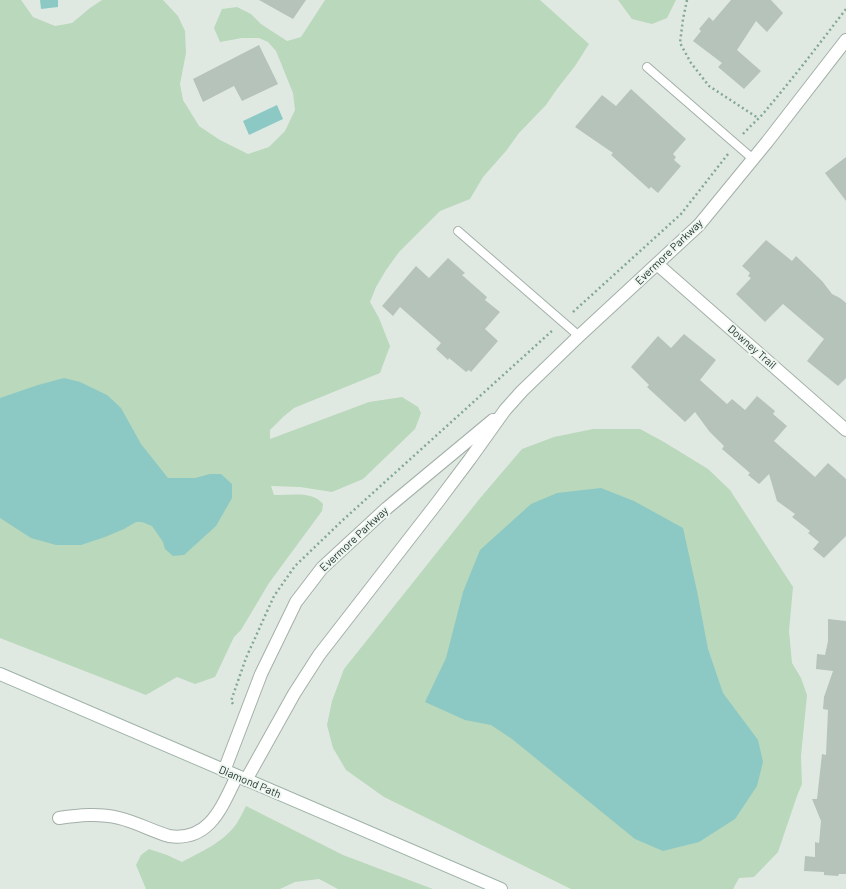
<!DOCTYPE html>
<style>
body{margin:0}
canvas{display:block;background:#dfe9e2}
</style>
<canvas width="846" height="889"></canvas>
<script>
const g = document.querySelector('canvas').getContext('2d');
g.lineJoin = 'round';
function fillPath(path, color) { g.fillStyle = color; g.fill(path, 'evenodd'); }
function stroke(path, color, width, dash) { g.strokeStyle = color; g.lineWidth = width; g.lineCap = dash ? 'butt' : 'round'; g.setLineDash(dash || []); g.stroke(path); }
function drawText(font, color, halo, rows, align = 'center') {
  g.font = font + ' Barlow,sans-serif'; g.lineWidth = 4; g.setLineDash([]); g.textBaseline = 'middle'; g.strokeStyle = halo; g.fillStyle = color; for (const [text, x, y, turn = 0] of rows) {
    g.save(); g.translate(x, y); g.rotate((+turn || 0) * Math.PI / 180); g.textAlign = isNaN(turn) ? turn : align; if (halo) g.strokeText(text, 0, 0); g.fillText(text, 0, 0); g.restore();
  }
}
const green = new Path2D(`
 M 0,0 L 21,0 L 33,17 L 55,26 L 72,23 L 90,8 L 102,0 L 163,0 L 178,16 L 185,31 L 186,53 L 180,84 L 183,100 L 199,126 L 220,140 L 248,154 L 269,147 L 285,131 L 295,110 L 293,93 L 276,51 L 268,42 L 259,38 L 242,38 L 220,42 L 214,28 L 222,9 L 237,7 L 251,14 L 261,24 L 287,41 L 301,37 L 325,0 L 540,0 L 589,44 L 575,66 L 557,89 L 546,105 L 519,133 L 506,151 L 483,177 L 470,199 L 440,211 L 399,252 L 386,270 L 376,287 L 370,302 L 379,318 L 390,346 L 380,373 L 294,408 L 283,417 L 270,430 L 270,439 L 369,402 L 402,397 L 418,407 L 421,413 L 415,429 L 363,479 L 332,492 L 300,487 L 271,486 L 274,495 C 291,496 311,490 323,504 L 322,511 L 269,583 L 241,630 L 234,637 L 215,677 L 195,684 L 177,677 L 146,695 L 0,638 Z
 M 618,0 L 676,0 L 667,18 L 652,24 L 632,19 Z
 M 593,429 L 640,429 L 664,442 L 708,469 L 730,490 L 793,587 L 789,631 L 792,663 L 801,678 L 807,695 L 801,756 L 802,784 L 797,796 L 778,852 L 754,877 L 739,878 L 733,889 L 571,889 L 384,797 L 346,770 L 333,748 L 327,725 L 332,701 L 344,669 L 481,497 L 522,449 L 554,437 Z
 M 246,806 L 343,855 L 433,889 L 338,889 L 319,879 L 295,882 L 280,889 L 146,889 L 136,865 L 141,855 L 149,849 L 167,855 L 182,862 C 201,852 224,842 237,823 C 240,818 243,812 246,806 Z`);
const water = new Path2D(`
 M 40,0 L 58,0 L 58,7 L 41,9 Z
 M 277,105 L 283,119 L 249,135 L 243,121 Z
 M 64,378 L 80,382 L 107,395 L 121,408 L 141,444 L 168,478 L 195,478 L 210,474 L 221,474 L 232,484 L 232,498 L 216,526 L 184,555 L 173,556 L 165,549 L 163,542 L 152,526 L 142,522 L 136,522 L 124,529 L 105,537 L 81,545 L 56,545 L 31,538 L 0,518 L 0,398 L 38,385 Z
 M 601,488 L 634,501 L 683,528 L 697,591 L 708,649 L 723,693 L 758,740 L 763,762 L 757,786 L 735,819 L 699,842 L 663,851 L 635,839 L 512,739 L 491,725 L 465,720 L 425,702 L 446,658 L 463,592 L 480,550 L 531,504 L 557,493 Z`);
const building = new Path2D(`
 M 259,0 L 306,0 L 293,19 Z
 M 731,0 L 771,0 L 783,13 L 767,32 L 756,21 L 737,50 L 761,71 L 744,89 L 718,67 L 722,63 L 693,41 L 701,31 L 699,29 L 709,17 L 713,21 Z
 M 259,45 L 278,84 L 242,101 L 234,86 L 203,102 L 193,79 Z
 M 631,89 L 686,139 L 673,154 L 676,157 L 674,160 L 681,166 L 658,193 L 651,187 L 649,189 L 611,155 L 613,153 L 575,127 L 602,95 L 616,106 Z
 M 846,157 L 846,201 L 825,173 Z
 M 766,240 L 792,261 L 796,256 L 822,281 L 832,294 L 840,298 L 846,303 L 846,378 L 838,386 L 807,361 L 824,339 L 783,304 L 765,322 L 736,294 L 751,278 L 748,276 L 750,273 L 742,266 Z
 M 448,258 L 465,273 L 462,275 L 487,297 L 485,300 L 500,312 L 485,329 L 498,341 L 471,372 L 469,370 L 466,372 L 449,358 L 448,360 L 436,349 L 441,343 L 400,307 L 393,316 L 382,306 L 416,266 L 429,278 Z
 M 684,334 L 716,360 L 700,380 L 727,404 L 732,399 L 745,410 L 757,396 L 775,411 L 773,414 L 787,426 L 774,441 L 815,477 L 828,463 L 846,479 L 846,536 L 824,558 L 813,549 L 819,542 L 808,533 L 810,531 L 792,517 L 795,514 L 777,501 L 769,474 L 759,484 L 748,475 L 750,473 L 722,449 L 724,446 L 709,431 L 695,412 L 685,422 L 647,387 L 649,385 L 631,367 L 658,336 L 671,348 Z
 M 828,619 L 846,621 L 846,874 L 839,874 L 838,876 L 824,875 L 824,872 L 804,871 L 805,856 L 815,857 L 815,842 L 819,843 L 821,821 L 812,799 L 817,799 L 822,754 L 826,755 L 828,710 L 823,709 L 824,697 L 833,671 L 816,669 L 817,654 L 825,655 L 828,641 Z`);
const path = new Path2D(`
 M 687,0 L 683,19 L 680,43 L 691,63 L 709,86 L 758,118
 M 743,134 C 751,125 760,118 767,109 C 794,77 820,43 846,9
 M 573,312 L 681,214 L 728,154
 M 233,704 L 231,701 L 246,658 L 274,596 L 295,566 L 344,519 L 553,330`);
const lane = new Path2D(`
 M 647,67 L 753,159
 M 458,231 L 579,336`);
const street = new Path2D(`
 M 657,264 L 846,430
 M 224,771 L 261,674 L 296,602 L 322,568 L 387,508 L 493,420
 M 246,780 L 294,694 L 319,655 L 437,503 L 470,459 L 505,410 L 522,391 L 579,336 L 699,225 L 767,142 L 846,40
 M 59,818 C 79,815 99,813 119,818 C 136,822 152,831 169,836 C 210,842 222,806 237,776`);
const secondary = new Path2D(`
 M 0,674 L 501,889`);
const streetNames = [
 ["Evermore Parkway",669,252,-44],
 ["Downey Trail",752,347,41],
 ["Evermore Parkway",354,539,-43],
 ["Diamond Path",250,782,23]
];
fillPath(green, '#bad8bb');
fillPath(water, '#8cc9c5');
fillPath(building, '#b5c3bb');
stroke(lane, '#a3b0a8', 10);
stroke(street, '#a3b0a8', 14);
stroke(secondary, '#9fb3a8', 14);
stroke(path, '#83a995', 2.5, [2, 3]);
stroke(lane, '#fff', 8);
stroke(street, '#fff', 12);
stroke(secondary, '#fff', 12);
drawText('11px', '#22372d', '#eff6f1', streetNames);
</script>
